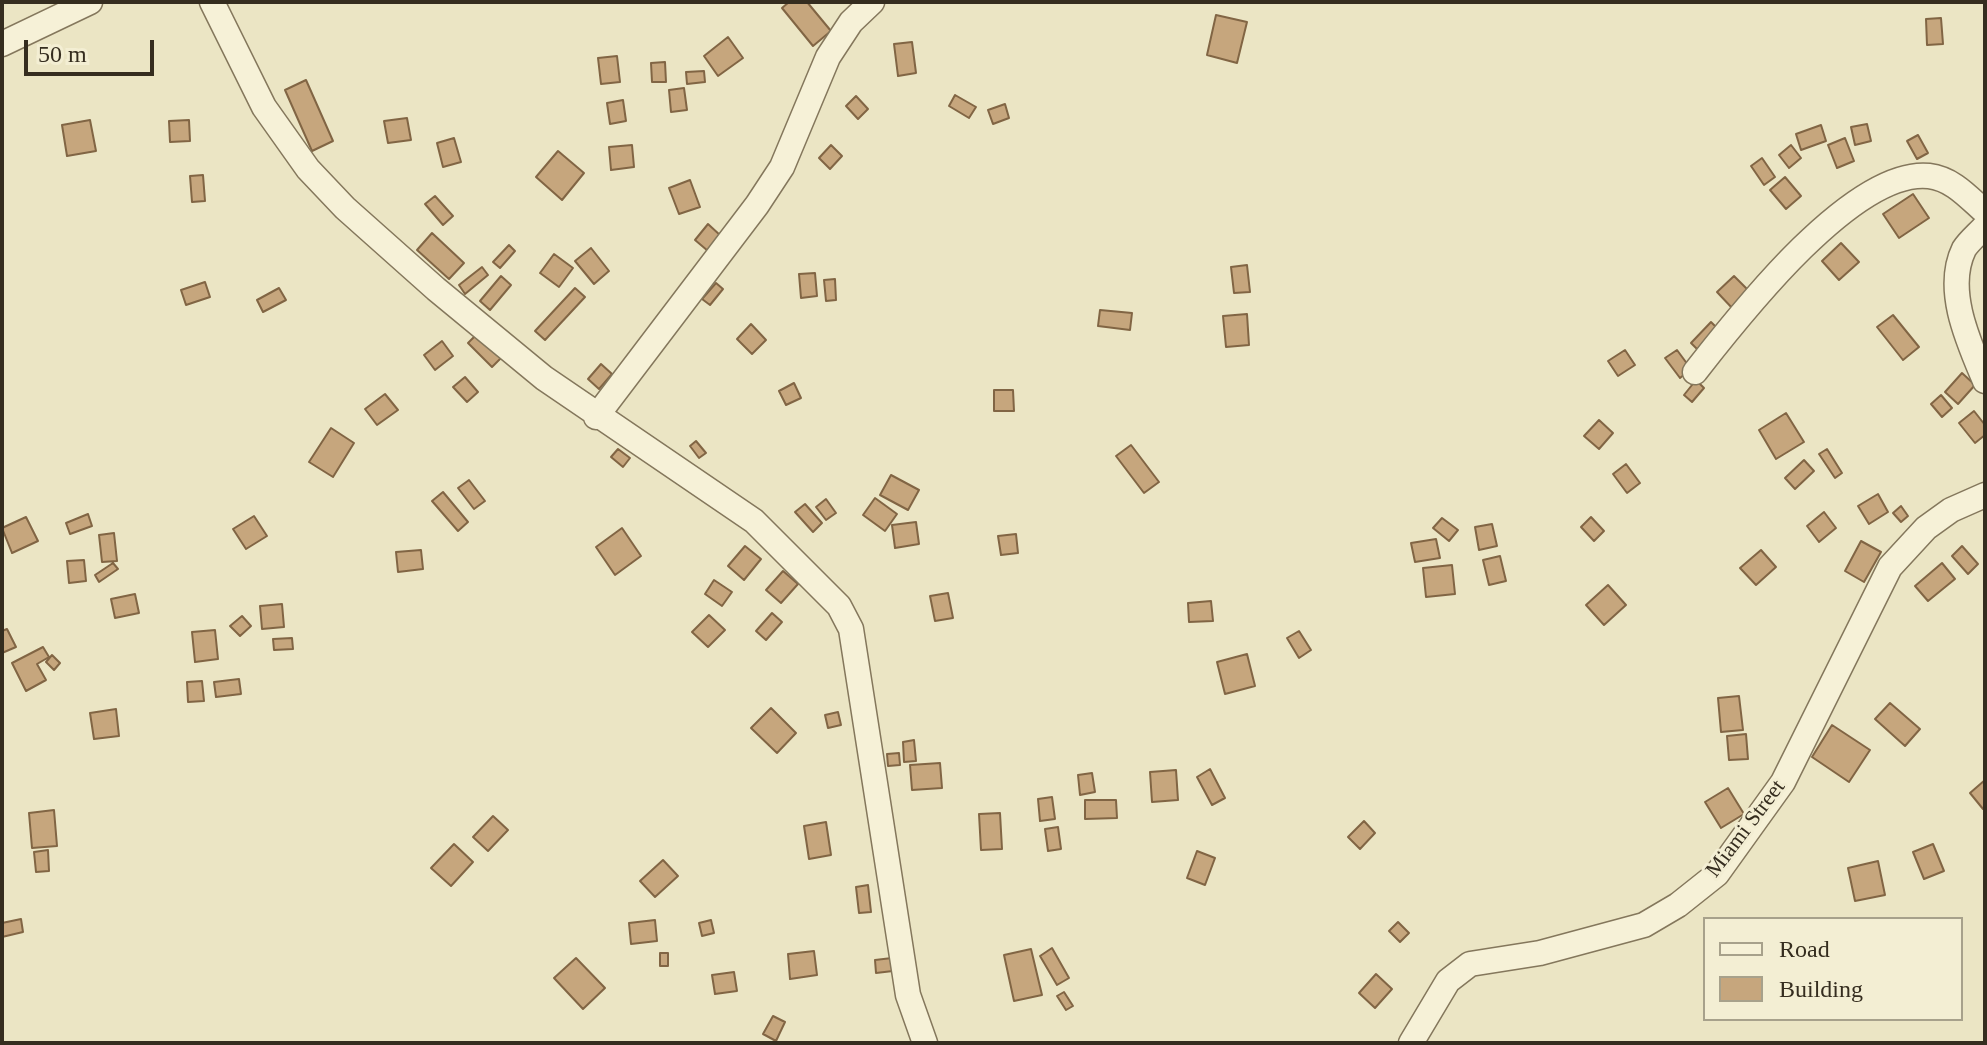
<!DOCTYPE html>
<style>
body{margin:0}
#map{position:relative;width:1987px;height:1045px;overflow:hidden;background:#ebe5c4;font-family:Georgia,serif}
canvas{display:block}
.frame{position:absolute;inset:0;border:4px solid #352d1f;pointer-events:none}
.legend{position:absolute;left:1703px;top:917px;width:260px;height:104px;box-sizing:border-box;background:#f3eed3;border:2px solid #a7a18b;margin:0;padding:10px 14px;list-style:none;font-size:24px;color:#352d1f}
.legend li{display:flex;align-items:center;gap:16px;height:40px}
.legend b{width:40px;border:2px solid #a7a18b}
.scale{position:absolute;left:24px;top:40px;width:130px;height:36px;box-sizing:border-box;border:4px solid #352d1f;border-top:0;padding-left:10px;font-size:24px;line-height:28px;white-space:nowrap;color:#352d1f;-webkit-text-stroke:6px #f3eed3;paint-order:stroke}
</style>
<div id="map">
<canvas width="1987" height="1045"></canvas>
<div class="frame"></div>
<ul class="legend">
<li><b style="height:10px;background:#f6f1d7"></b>Road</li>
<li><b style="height:22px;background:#c6a67d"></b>Building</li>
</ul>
<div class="scale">50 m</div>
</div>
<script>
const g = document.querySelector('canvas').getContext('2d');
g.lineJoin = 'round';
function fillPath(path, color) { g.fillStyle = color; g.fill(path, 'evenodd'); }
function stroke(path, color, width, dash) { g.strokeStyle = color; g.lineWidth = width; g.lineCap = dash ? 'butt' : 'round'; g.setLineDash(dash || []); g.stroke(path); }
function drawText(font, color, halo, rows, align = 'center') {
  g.font = font + ' Georgia,serif'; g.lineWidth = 6; g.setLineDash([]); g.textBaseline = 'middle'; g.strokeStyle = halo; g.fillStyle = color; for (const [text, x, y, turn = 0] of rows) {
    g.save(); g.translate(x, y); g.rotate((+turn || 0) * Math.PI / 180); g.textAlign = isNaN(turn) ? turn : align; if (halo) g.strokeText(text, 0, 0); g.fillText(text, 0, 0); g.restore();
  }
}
const building = new Path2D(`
 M 789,2 L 807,2 L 831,31 L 813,46 L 782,8 Z
 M 1216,15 L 1247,22 L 1237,63 L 1207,55 Z
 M 1941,18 L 1943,44 L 1927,45 L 1926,19 Z
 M 728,37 L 743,58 L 718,76 L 704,56 Z
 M 912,42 L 916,73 L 898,76 L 894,44 Z
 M 617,56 L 620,82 L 601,84 L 598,58 Z
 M 665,62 L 666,82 L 652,82 L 651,63 Z
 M 704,71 L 705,82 L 687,84 L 686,72 Z
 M 306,80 L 333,141 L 312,151 L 285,90 Z
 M 684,88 L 687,110 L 671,112 L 669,90 Z
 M 955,95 L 976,107 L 969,118 L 949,106 Z
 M 856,96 L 868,109 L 858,119 L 846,106 Z
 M 623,100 L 626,121 L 610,124 L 607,103 Z
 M 1005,104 L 1009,118 L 993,124 L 988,110 Z
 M 407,118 L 411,140 L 388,143 L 384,121 Z
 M 90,120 L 96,151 L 67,156 L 62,125 Z
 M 189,120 L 190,141 L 170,142 L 169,121 Z
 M 1867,124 L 1871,141 L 1855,145 L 1851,127 Z
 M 1821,125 L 1826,141 L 1801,150 L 1796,134 Z
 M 1918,135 L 1928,153 L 1917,159 L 1907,141 Z
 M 454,138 L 461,162 L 443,167 L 437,143 Z
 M 1845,138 L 1854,161 L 1837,168 L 1828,145 Z
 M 632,145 L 634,167 L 611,170 L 609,147 Z
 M 831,145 L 842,156 L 830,169 L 819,158 Z
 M 1791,145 L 1801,158 L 1789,168 L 1779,155 Z
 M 558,151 L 584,173 L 562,200 L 536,177 Z
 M 1762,158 L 1775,177 L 1764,185 L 1751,166 Z
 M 203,175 L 205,201 L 192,202 L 190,176 Z
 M 1785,177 L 1801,196 L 1786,209 L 1770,190 Z
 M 690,180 L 700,207 L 679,214 L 669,188 Z
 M 1913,194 L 1929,218 L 1899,238 L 1883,214 Z
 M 435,196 L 453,216 L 443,225 L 425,204 Z
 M 708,224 L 721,236 L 708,251 L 695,240 Z
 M 432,233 L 464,263 L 449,279 L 417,250 Z
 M 1841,243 L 1859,262 L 1839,280 L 1822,261 Z
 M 509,245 L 515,251 L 500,268 L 493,262 Z
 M 591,248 L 609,271 L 594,284 L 575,261 Z
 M 554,254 L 573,268 L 559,287 L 540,273 Z
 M 1247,265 L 1250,292 L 1234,293 L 1231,267 Z
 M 482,267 L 488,275 L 465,294 L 459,285 Z
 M 815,273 L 817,296 L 801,298 L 799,274 Z
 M 501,276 L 511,285 L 490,310 L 480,301 Z
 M 1734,276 L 1750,292 L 1733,309 L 1717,292 Z
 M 835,279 L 836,300 L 826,301 L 824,280 Z
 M 205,282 L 210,297 L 186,305 L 181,290 Z
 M 716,283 L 723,289 L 710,305 L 702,299 Z
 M 279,288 L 286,300 L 263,312 L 257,300 Z
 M 575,288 L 585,297 L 545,340 L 535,331 Z
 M 1100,310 L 1132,313 L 1130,330 L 1098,326 Z
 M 1247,314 L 1249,345 L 1226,347 L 1223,316 Z
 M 1893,315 L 1919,347 L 1903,360 L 1877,327 Z
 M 1711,322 L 1721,332 L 1701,353 L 1691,343 Z
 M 751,324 L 766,340 L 752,354 L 737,339 Z
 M 476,335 L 501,358 L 492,367 L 468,343 Z
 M 442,341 L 453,356 L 435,370 L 424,355 Z
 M 1625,350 L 1635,365 L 1618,376 L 1608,361 Z
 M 1677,350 L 1691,369 L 1680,378 L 1665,358 Z
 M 601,364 L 612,374 L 599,389 L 588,379 Z
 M 1962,373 L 1975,385 L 1958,404 L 1945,392 Z
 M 465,377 L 478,392 L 467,402 L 453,387 Z
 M 1696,380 L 1704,388 L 1692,402 L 1684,395 Z
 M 794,383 L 801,398 L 786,405 L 779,391 Z
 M 994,390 L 1013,390 L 1014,411 L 994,411 Z
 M 385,394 L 398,410 L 377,425 L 365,409 Z
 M 1941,395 L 1952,408 L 1942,417 L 1931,404 Z
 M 1974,411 L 1985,425 L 1985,435 L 1975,443 L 1959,423 Z
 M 1786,413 L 1804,442 L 1776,459 L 1759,430 Z
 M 1599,420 L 1613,433 L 1599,449 L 1584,436 Z
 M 331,428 L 354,443 L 333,477 L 309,462 Z
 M 696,441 L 706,453 L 699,458 L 690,446 Z
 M 1131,445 L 1159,482 L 1144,493 L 1116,456 Z
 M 618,449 L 630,458 L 623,467 L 611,457 Z
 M 1827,449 L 1842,473 L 1835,478 L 1819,454 Z
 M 1804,460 L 1814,471 L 1795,489 L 1785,478 Z
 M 1626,464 L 1640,483 L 1627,493 L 1613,474 Z
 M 891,475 L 919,490 L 908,510 L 880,495 Z
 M 469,480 L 485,501 L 474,509 L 458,488 Z
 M 443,492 L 468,522 L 458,531 L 432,501 Z
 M 1878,494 L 1888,512 L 1869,524 L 1858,506 Z
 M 875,498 L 897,514 L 885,531 L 863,515 Z
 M 826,499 L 836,513 L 826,520 L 816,507 Z
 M 805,504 L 822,523 L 813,532 L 795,512 Z
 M 1901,506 L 1908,516 L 1901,522 L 1893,513 Z
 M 1824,512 L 1836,528 L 1819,542 L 1807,526 Z
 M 88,514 L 92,526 L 70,534 L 66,523 Z
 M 254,516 L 267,536 L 246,549 L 233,529 Z
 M 26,517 L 38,541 L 12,553 L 2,528 Z
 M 1591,517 L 1604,531 L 1594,541 L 1581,527 Z
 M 1442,518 L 1458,530 L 1449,541 L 1433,528 Z
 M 916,522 L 919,544 L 895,548 L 892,525 Z
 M 1492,524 L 1497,546 L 1479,550 L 1475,527 Z
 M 622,528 L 641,556 L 615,575 L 596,547 Z
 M 114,533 L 117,561 L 102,562 L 99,535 Z
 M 1016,534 L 1018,553 L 1001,555 L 998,536 Z
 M 1436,539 L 1440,558 L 1415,562 L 1411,543 Z
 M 1861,541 L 1881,552 L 1864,582 L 1845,571 Z
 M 745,546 L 761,559 L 744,580 L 728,566 Z
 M 1962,546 L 1978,564 L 1968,574 L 1952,556 Z
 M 421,550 L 423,569 L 398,572 L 396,552 Z
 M 1761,550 L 1776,567 L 1756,585 L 1740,568 Z
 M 1500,556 L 1506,581 L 1489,585 L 1483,560 Z
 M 84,560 L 86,581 L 69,583 L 67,561 Z
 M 113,563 L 118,569 L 99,582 L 95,575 Z
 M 1942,563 L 1955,579 L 1928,601 L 1915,586 Z
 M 1452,565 L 1455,594 L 1426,597 L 1423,568 Z
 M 783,571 L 798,584 L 781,603 L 766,590 Z
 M 714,580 L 732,592 L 722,606 L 705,594 Z
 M 1608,585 L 1626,605 L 1604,625 L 1586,605 Z
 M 948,593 L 953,618 L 935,621 L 930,596 Z
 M 135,594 L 139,613 L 115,618 L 111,599 Z
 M 1211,601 L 1213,621 L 1189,622 L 1188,603 Z
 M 282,604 L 284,627 L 262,629 L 260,606 Z
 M 772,613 L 782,622 L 766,640 L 756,631 Z
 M 709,615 L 725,630 L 708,647 L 692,632 Z
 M 242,616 L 251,626 L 240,636 L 230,626 Z
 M 7,629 L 16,647 L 2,653 L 2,631 Z
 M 215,630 L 218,659 L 195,662 L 192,632 Z
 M 1299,631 L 1311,650 L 1299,658 L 1287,638 Z
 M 292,638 L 293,649 L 274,650 L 273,639 Z
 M 43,647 L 49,657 L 37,664 L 46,680 L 26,691 L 12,663 Z
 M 1247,654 L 1255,686 L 1225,694 L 1217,662 Z
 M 52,655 L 60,663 L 54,670 L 46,662 Z
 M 239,679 L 241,694 L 216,697 L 214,682 Z
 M 202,681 L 204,701 L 188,702 L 187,682 Z
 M 1739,696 L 1743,730 L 1721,732 L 1718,698 Z
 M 1890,703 L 1920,729 L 1905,746 L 1875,719 Z
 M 771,708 L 796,733 L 777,753 L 751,728 Z
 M 116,709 L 119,736 L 94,739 L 90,713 Z
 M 838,712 L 841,725 L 828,728 L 825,715 Z
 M 1832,725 L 1870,750 L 1849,782 L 1812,757 Z
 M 1746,734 L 1748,759 L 1729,760 L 1727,736 Z
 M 914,740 L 916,761 L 904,762 L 903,742 Z
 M 899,753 L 900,765 L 888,766 L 887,754 Z
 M 940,763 L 942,788 L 912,790 L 910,765 Z
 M 1210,769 L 1225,798 L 1212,805 L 1197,777 Z
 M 1176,770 L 1178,800 L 1152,802 L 1150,772 Z
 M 1092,773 L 1095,792 L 1080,795 L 1078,775 Z
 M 1985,780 L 1985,807 L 1983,809 L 1970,793 Z
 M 1728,788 L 1744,814 L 1721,828 L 1705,802 Z
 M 1052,797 L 1055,819 L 1040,821 L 1038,799 Z
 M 1085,800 L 1116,800 L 1117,818 L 1085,819 Z
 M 54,810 L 57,846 L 32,848 L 29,813 Z
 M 1000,813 L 1002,849 L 981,850 L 979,814 Z
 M 493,816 L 508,830 L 488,851 L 473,837 Z
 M 1364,821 L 1375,833 L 1360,849 L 1348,837 Z
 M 826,822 L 831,855 L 809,859 L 804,826 Z
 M 1058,827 L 1061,849 L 1048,851 L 1045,829 Z
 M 454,844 L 473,862 L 451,886 L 431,868 Z
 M 1933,844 L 1944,871 L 1924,879 L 1913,852 Z
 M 48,850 L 49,871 L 36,872 L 34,852 Z
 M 1197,851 L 1215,858 L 1205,885 L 1187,878 Z
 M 663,860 L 678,876 L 655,897 L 640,881 Z
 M 1878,861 L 1885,895 L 1855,901 L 1848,868 Z
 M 868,885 L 871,912 L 859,913 L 856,887 Z
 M 21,919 L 23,932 L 2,937 L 2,923 Z
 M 655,920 L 657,941 L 631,944 L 629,923 Z
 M 711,920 L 714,933 L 702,936 L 699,923 Z
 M 1398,922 L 1409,933 L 1400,942 L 1389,931 Z
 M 1052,948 L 1069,978 L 1057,985 L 1040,956 Z
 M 1031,949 L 1042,995 L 1014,1001 L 1004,955 Z
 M 814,951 L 817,975 L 790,979 L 788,954 Z
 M 660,953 L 668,953 L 668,966 L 660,966 Z
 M 576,958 L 605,988 L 583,1009 L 554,978 Z
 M 892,958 L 893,971 L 876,973 L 875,960 Z
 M 734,972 L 737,991 L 715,994 L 712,975 Z
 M 1376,974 L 1392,989 L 1375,1008 L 1359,993 Z
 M 1064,992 L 1073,1006 L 1066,1010 L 1057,996 Z
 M 773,1016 L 785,1022 L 776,1041 L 763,1034 Z`);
const minor = new Path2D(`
 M 212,2 L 264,107 L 308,169 L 345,208 L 436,289 L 544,378 L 754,521 L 839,606 L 851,629 L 908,995 L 925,1043
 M 2,44 L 90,2
 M 1985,226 C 1979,233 1969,241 1964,249 C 1944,290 1969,343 1985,381
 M 1695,372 C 1738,317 1853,168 1929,176 C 1953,179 1968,197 1985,212
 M 596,417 L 757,205 L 782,167 L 828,57 L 851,22 L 872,2
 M 1411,1043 L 1448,981 L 1470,964 L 1540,953 L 1644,925 L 1678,905 L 1717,874 L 1783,782 L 1890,567 L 1926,528 L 1951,510 L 1985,495`);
const streetNames = [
 ["Miami Street",1746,829,-53]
];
fillPath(building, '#c6a67d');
stroke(building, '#816544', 2);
stroke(minor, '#84775c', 27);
stroke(minor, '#f6f1d7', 24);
drawText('22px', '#352d1f', '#f3eed3', streetNames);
</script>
